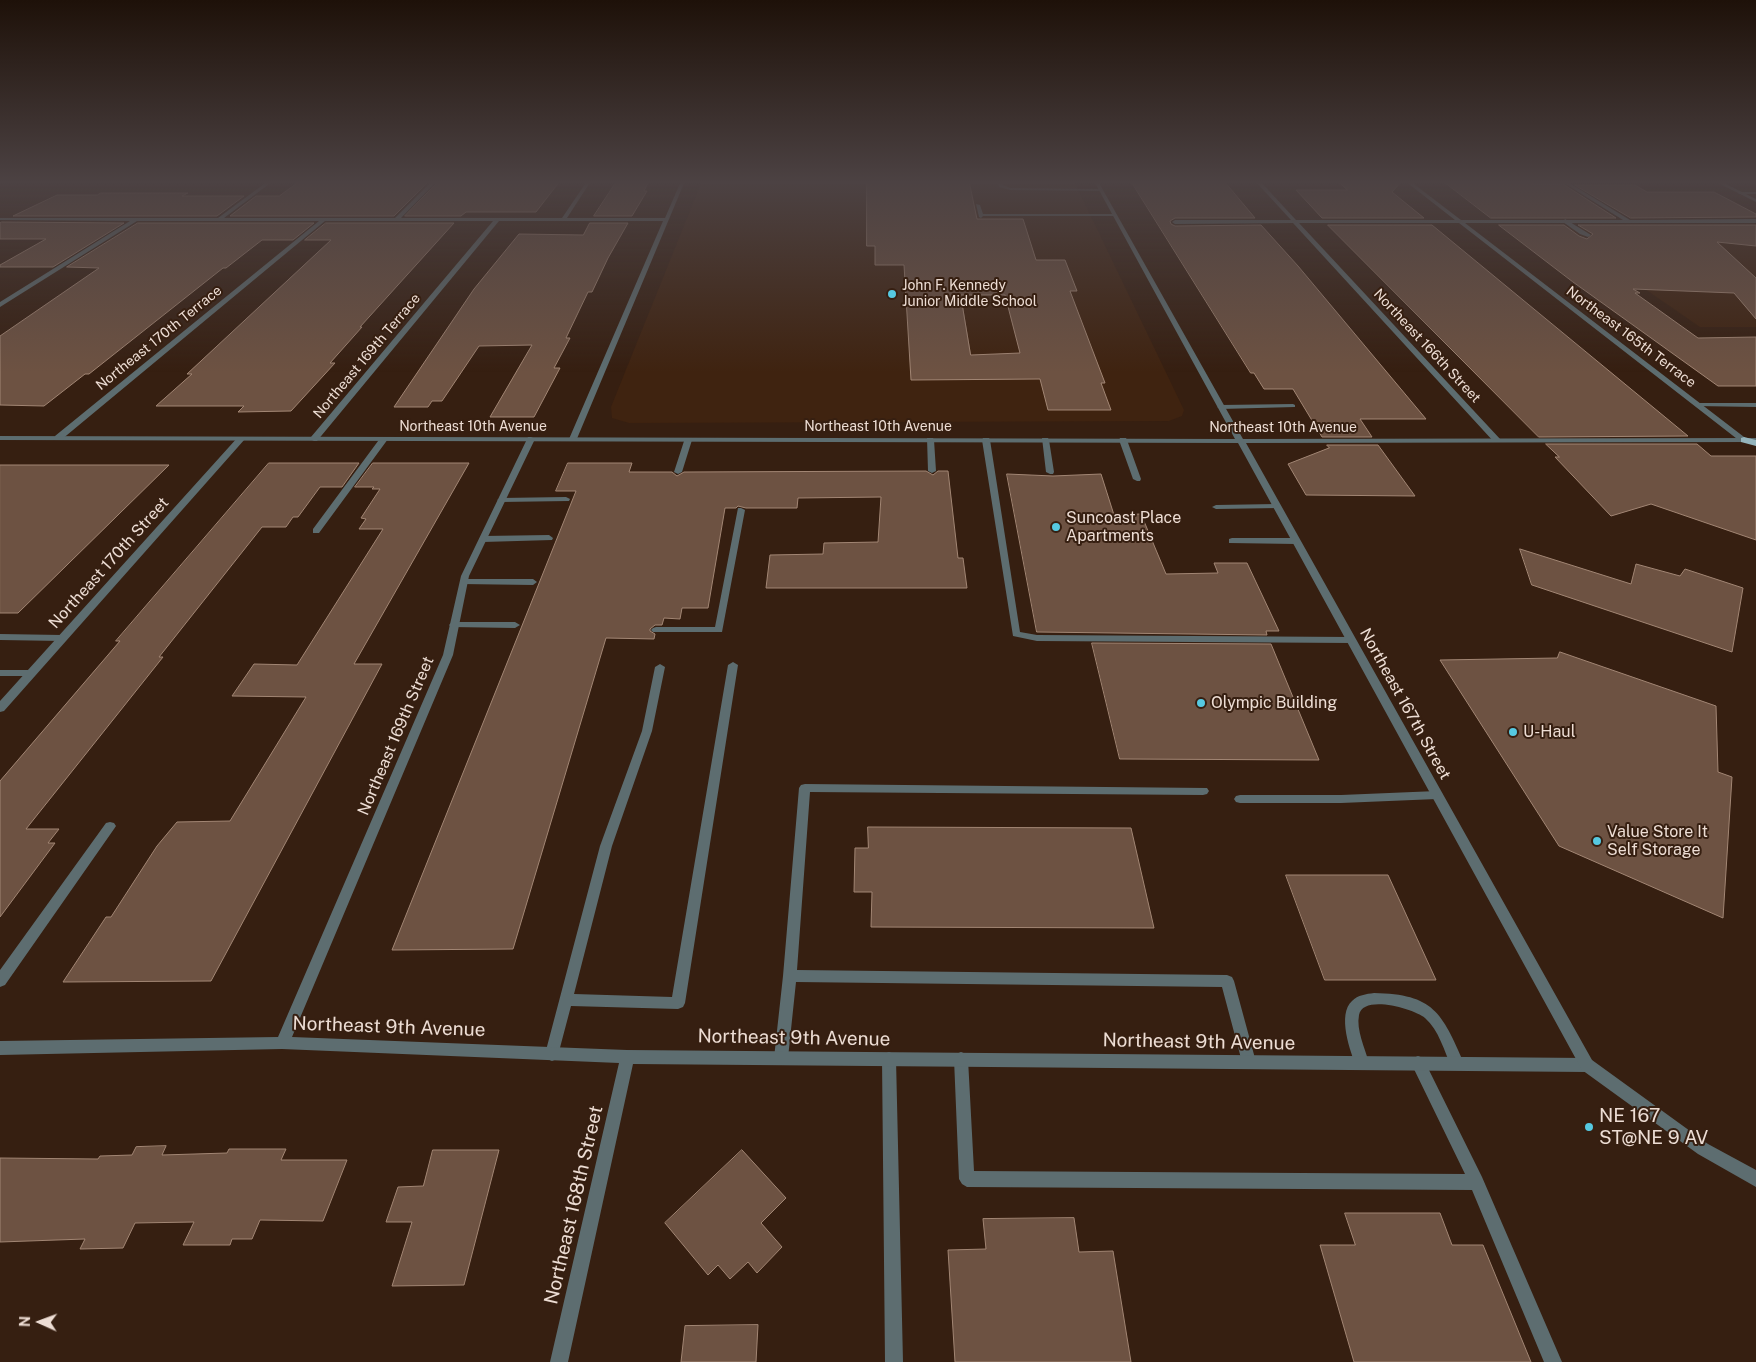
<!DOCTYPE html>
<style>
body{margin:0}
#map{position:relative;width:1756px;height:1362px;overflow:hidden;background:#361f11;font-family:"Public Sans",sans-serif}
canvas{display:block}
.north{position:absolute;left:15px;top:1297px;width:50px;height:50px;-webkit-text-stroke:4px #361f11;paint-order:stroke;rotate:272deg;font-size:14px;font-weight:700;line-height:20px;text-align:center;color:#edddd4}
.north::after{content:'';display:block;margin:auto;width:18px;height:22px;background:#edddd4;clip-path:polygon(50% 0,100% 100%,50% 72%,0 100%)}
</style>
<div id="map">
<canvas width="1756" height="1362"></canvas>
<div class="north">N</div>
</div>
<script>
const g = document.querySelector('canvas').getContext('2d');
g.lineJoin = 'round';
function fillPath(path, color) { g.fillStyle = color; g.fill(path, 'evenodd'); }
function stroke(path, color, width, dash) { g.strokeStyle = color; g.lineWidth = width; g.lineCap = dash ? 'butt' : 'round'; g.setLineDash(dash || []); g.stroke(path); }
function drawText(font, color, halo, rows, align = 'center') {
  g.font = font + ' "Public Sans",sans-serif'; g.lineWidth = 4; g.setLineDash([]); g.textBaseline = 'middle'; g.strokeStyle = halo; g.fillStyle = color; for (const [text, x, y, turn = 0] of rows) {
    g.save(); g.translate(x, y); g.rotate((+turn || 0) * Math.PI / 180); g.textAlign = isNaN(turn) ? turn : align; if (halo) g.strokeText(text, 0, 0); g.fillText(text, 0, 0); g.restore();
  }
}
const built = new Path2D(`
 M 702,181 L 1074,181 L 1184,410 L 1182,416 L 1169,421 L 629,423 L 612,418 L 611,407 Z
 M 1552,227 L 1756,227 L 1756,327 L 1700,327 L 1568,236 Z`);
const building = new Path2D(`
 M 300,181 L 429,181 L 394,216 L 230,216 L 256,196 L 279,196 Z
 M 439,181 L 560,181 L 536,212 L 466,212 L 461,216 L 405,216 Z
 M 617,181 L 649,181 L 644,191 L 647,191 L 632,216 L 594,216 Z
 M 867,181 L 969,181 L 977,219 L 1023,219 L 1036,260 L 1065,260 L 1077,291 L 1070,291 L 1105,383 L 1101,383 L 1111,410 L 1048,410 L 1040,379 L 911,380 L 904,265 L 875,265 L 875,246 L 867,246 ZM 961,295 L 1005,295 L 1020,353 L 971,355 Z
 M 1131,181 L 1224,181 L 1255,218 L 1175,218 L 1170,221 L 1171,224 L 1175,226 L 1261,225 L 1298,266 L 1426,419 L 1360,419 L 1372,437 L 1322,437 L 1293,389 L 1264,389 L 1254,373 L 1251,373 Z
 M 1338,181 L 1402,181 L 1392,192 L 1424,218 L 1322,218 L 1296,190 L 1347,190 Z
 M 1443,181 L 1529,181 L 1533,184 L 1563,184 L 1616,218 L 1491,218 Z
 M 1575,185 L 1635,185 L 1647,192 L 1714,192 L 1756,214 L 1756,217 L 1631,218 Z
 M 101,193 L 188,193 L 182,196 L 244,196 L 217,216 L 13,216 L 57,195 L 97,195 Z
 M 2,222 L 124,223 L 53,267 L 0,267 L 0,265 L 46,239 L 0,239 L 0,223 Z
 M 138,223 L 314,223 L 293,240 L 262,240 L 226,268 L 223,268 L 89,374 L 85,374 L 44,406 L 0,405 L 0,336 L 99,268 L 67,267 Z
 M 326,223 L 454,223 L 360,327 L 362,327 L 330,363 L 335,363 L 291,411 L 238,412 L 244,406 L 156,406 L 192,374 L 187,374 L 331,240 L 305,240 Z
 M 590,223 L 628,223 L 608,258 L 592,292 L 588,292 L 566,338 L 570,338 L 554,368 L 560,368 L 534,417 L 490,417 L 532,345 L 479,346 L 442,401 L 432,401 L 428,407 L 394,407 L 474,289 L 519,234 L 583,235 Z
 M 1328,225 L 1432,225 L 1688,436 L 1539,437 Z
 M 1499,225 L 1564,225 L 1579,236 L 1587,239 L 1593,234 L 1578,225 L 1756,225 L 1756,246 L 1717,242 L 1756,278 L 1756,319 L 1734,293 L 1633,289 L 1640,293 L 1635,293 L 1698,338 L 1756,337 L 1756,386 L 1718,386 L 1573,282 Z
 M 1546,444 L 1697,444 L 1711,456 L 1756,456 L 1756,540 L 1651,504 L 1611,516 L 1555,457 L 1559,457 Z
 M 1327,445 L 1378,445 L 1415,496 L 1306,495 L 1288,464 L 1329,448 Z
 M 269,463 L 359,463 L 342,487 L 320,487 L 298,517 L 293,517 L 286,527 L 262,527 L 159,657 L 163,657 L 26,829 L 59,829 L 48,843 L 55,843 L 0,917 L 0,781 L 120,641 L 116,641 Z
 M 373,463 L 469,463 L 354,664 L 382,664 L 211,981 L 63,982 L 106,917 L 111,917 L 157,846 L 177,822 L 230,821 L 306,697 L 232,696 L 254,664 L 297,665 L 383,529 L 359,529 L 366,519 L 361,518 L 380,489 L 372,489 L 374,487 L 355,487 Z
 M 568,463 L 632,463 L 629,472 L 672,472 L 677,476 L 684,472 L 926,471 L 933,475 L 938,471 L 948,471 L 958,558 L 963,558 L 967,588 L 766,588 L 770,555 L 823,554 L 824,543 L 878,542 L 881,497 L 798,498 L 797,508 L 746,508 L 738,506 L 736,508 L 725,508 L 708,608 L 682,608 L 680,619 L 664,618 L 662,625 L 655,625 L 650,629 L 650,631 L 655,634 L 654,639 L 606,638 L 513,949 L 392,950 L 576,491 L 556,491 Z
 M 0,465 L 169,465 L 18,613 L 0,613 Z
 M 1007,474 L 1053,476 L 1101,474 L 1114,515 L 1141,514 L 1166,574 L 1218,573 L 1214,563 L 1247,563 L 1279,631 L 1266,631 L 1267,635 L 1037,632 Z
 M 1520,549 L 1631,584 L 1636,564 L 1680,576 L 1685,569 L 1743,588 L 1732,652 L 1532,585 Z
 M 1092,643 L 1271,644 L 1319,760 L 1120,759 Z
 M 1560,652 L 1716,706 L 1718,772 L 1732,777 L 1723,918 L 1559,846 L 1440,660 L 1557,658 Z
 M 868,827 L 1131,828 L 1154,928 L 871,927 L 872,892 L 854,892 L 855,848 L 868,848 Z
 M 1286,875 L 1388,875 L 1436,980 L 1325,980 Z
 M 166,1146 L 162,1155 L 227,1153 L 229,1149 L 286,1149 L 281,1160 L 347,1160 L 323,1221 L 260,1220 L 252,1239 L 232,1239 L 230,1245 L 183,1245 L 194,1222 L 135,1223 L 123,1248 L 80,1249 L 85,1239 L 0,1242 L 0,1158 L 98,1159 L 100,1156 L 132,1155 L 136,1147 Z
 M 433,1150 L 499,1150 L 464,1285 L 392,1286 L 412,1222 L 386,1222 L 398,1187 L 423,1186 Z
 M 742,1150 L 786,1198 L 761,1223 L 782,1247 L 757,1273 L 748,1262 L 730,1279 L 718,1265 L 708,1275 L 665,1223 Z
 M 1345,1213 L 1440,1213 L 1452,1245 L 1483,1245 L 1531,1362 L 1354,1362 L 1320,1245 L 1355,1245 Z
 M 1074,1218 L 1079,1252 L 1113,1251 L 1131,1362 L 955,1362 L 948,1250 L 986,1249 L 983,1219 Z
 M 758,1325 L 756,1362 L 681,1362 L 685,1326 Z`);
const service = new Path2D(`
 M 998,181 L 1002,181 L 1003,185 L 1010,188 L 1101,189 L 1103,190 L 1101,191 L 1010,190 L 999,187 Z
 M 1748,181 L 1756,182 L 1756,185 L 1748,182 Z
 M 1740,192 L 1756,192 L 1756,194 L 1738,194 Z
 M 976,204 L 980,205 L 983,214 L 1115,214 L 1117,215 L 1115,216 L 983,216 L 981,218 L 979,217 Z
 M 1565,219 L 1591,235 L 1588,237 L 1580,234 L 1563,222 Z
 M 1698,403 L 1756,403 L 1756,407 L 1696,406 L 1696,404 Z
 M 1293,404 L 1295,405 L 1295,407 L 1221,409 L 1217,407 L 1221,405 Z
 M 381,437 L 384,437 L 388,439 L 319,533 L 313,533 L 313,529 Z
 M 685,438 L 691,438 L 692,440 L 682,472 L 678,474 L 674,472 Z
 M 927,438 L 933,438 L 934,440 L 936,471 L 932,473 L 928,471 Z
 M 983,438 L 989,438 L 990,440 L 1020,632 L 1037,635 L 1351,637 L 1356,640 L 1351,643 L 1037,641 L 1013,636 L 982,440 Z
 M 1042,438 L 1048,438 L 1049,440 L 1054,472 L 1053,474 L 1050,474 L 1046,472 Z
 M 1120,438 L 1126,438 L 1127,440 L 1141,479 L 1140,481 L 1137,481 L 1133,479 L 1119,440 Z
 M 566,497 L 570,499 L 569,501 L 501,502 L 497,500 L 501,498 Z
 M 1276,504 L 1279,504 L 1279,508 L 1216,509 L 1212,507 L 1216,505 Z
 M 738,508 L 741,508 L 745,510 L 722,632 L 653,632 L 651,630 L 653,628 L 656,627 L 715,627 Z
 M 549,535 L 553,538 L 552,540 L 483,542 L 479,539 L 483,536 Z
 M 1232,538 L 1296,538 L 1300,541 L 1296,544 L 1229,543 L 1229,539 Z
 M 464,579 L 533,579 L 537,582 L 533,585 L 461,584 L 460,582 L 461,580 Z
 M 454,622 L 515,622 L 520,625 L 515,628 L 451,627 L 449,625 L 451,623 Z
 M 0,634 L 62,635 L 67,638 L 62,641 L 0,640 Z
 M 733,662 L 738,665 L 685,1003 L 683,1007 L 678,1009 L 571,1006 L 557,1059 L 552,1061 L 547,1059 L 545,1054 L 600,846 L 642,731 L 655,667 L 660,664 L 665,667 L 652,731 L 612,846 L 574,994 L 672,997 L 728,665 Z
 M 0,670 L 31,670 L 36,673 L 31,676 L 0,676 Z
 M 805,784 L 1207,788 L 1209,791 L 1207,794 L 1203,795 L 810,792 L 797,970 L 1227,975 L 1232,977 L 1234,981 L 1256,1062 L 1254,1067 L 1249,1069 L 1244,1067 L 1242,1062 L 1222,987 L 796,982 L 788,1058 L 786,1063 L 781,1065 L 776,1063 L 774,1058 L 783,976 L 799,788 L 801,785 Z
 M 1437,791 L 1441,792 L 1443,795 L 1441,798 L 1437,799 L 1341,803 L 1240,803 L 1236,802 L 1234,799 L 1236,796 L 1240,795 L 1341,795 Z
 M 110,822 L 114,823 L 116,826 L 114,829 L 5,985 L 0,987 L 0,970 L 106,823 Z
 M 1374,993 C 1434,994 1442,1013 1464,1063 L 1462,1068 L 1457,1070 L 1452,1068 C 1444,1051 1439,1030 1425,1018 C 1414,1009 1363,994 1359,1015 C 1356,1030 1365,1048 1369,1063 L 1367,1068 L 1362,1070 L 1357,1068 C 1350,1052 1337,1014 1352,1001 C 1358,995 1366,994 1374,993 Z
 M 889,1052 L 894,1054 L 896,1059 L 903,1362 L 885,1362 L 882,1059 L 884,1054 Z
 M 961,1052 L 966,1054 L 968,1059 L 974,1171 L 1465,1174 L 1411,1063 L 1413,1058 L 1418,1056 L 1423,1058 L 1482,1177 L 1562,1362 L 1544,1362 L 1472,1190 L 967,1187 L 962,1184 L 959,1179 L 954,1059 L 956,1054 Z`);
const minor = new Path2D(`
 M 268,181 L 273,181 L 224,218 L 395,218 L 432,181 L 437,181 L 401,218 L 562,218 L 587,181 L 591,181 L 567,218 L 665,218 L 681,181 L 685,181 L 576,441 L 573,441 L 569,439 L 663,221 L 499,221 L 317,441 L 314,441 L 310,439 L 311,437 L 493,221 L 325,221 L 61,440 L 55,440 L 55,436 L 319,221 L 137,221 L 0,307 L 0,302 L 130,221 L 0,220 L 0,218 L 218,218 Z
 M 1255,181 L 1260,181 L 1296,220 L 1455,220 L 1405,181 L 1410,181 L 1461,220 L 1623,220 L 1561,181 L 1566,181 L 1630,220 L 1756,219 L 1756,223 L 1465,223 L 1748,440 L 1747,442 L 1741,442 L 1459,223 L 1299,223 L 1501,440 L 1500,442 L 1494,442 L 1293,223 L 1175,224 L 1172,222 L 1175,220 L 1291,220 Z
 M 1714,181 L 1720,181 L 1756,199 L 1756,202 Z
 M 238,437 L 241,437 L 245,439 L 4,711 L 0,712 L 0,701 Z
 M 528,437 L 531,437 L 535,439 L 469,576 L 453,655 L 292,1037 L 627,1050 L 1587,1058 L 1592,1060 L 1594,1065 L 1592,1070 L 1587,1072 L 633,1064 L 568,1362 L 550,1362 L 619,1063 L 282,1049 L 0,1055 L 0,1041 L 278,1037 L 443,655 L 461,576 Z`);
const tertiary = new Path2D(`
 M 1094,181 L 1098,181 L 1243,439 L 1756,438 L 1756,442 L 1246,443 L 1592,1060 L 1708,1144 L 1756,1170 L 1756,1187 L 1698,1154 L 1582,1070 L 1238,443 L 0,440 L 0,436 L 1235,439 Z`);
const primary = new Path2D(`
 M 1744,437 L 1756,440 L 1756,446 L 1741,442 L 1741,438 Z`);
const markers = [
 [892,294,5,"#56c9e1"],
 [1056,527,5,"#56c9e1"],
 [1201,703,5,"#56c9e1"],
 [1513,732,5,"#56c9e1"],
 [1597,841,5,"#56c9e1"],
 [1589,1127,5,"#56c9e1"]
];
const farPoinames = [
 ["John F. Kennedy",902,286],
 ["Junior Middle School",902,302]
];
const farStreetnames = [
 ["Northeast 165th Terrace",1631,337,37],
 ["Northeast 170th Terrace",159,338,-39],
 ["Northeast 166th Street",1427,346,47],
 ["Northeast 169th Terrace",367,356,-50],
 ["Northeast 10th Avenue",473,427],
 ["Northeast 10th Avenue",878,427],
 ["Northeast 10th Avenue",1283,428]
];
const poiNames = [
 ["Suncoast Place",1066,518],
 ["Apartments",1066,536],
 ["Olympic Building",1211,703],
 ["U-Haul",1523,732],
 ["Value Store It",1607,832],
 ["Self Storage",1607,850]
];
const streetNames = [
 ["Northeast 170th Street",109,563,-48],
 ["Northeast 167th Street",1405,704,61],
 ["Northeast 169th Street",396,736,-67]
];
const nearStreetnames = [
 ["Northeast 9th Avenue",389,1027,2],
 ["Northeast 9th Avenue",794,1038,1],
 ["Northeast 9th Avenue",1199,1042,1],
 ["Northeast 168th Street",574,1205,-77]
];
const nearPoinames = [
 ["NE 167",1599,1116],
 ["ST@NE 9 AV",1599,1138]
];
fillPath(built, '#3f2310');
fillPath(building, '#6d5242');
stroke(building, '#a28674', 1);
fillPath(service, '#5d6d70');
fillPath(minor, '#5d6d70');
fillPath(tertiary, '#5d6d70');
fillPath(primary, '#94b4bc');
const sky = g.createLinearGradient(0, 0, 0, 372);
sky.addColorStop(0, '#1e1109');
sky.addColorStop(0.49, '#4c4243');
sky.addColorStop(1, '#4c424300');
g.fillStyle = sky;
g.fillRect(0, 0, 1756, 372);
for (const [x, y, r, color] of markers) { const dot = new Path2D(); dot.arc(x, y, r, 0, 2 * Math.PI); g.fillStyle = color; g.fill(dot); stroke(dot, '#361f11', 2); }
drawText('14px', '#edddd4', '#361f11', farPoinames, 'left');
drawText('14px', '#edddd4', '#361f11', farStreetnames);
drawText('16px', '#edddd4', '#361f11', poiNames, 'left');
drawText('16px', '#edddd4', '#361f11', streetNames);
drawText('19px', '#edddd4', '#361f11', nearStreetnames);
drawText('19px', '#edddd4', '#361f11', nearPoinames, 'left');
</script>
